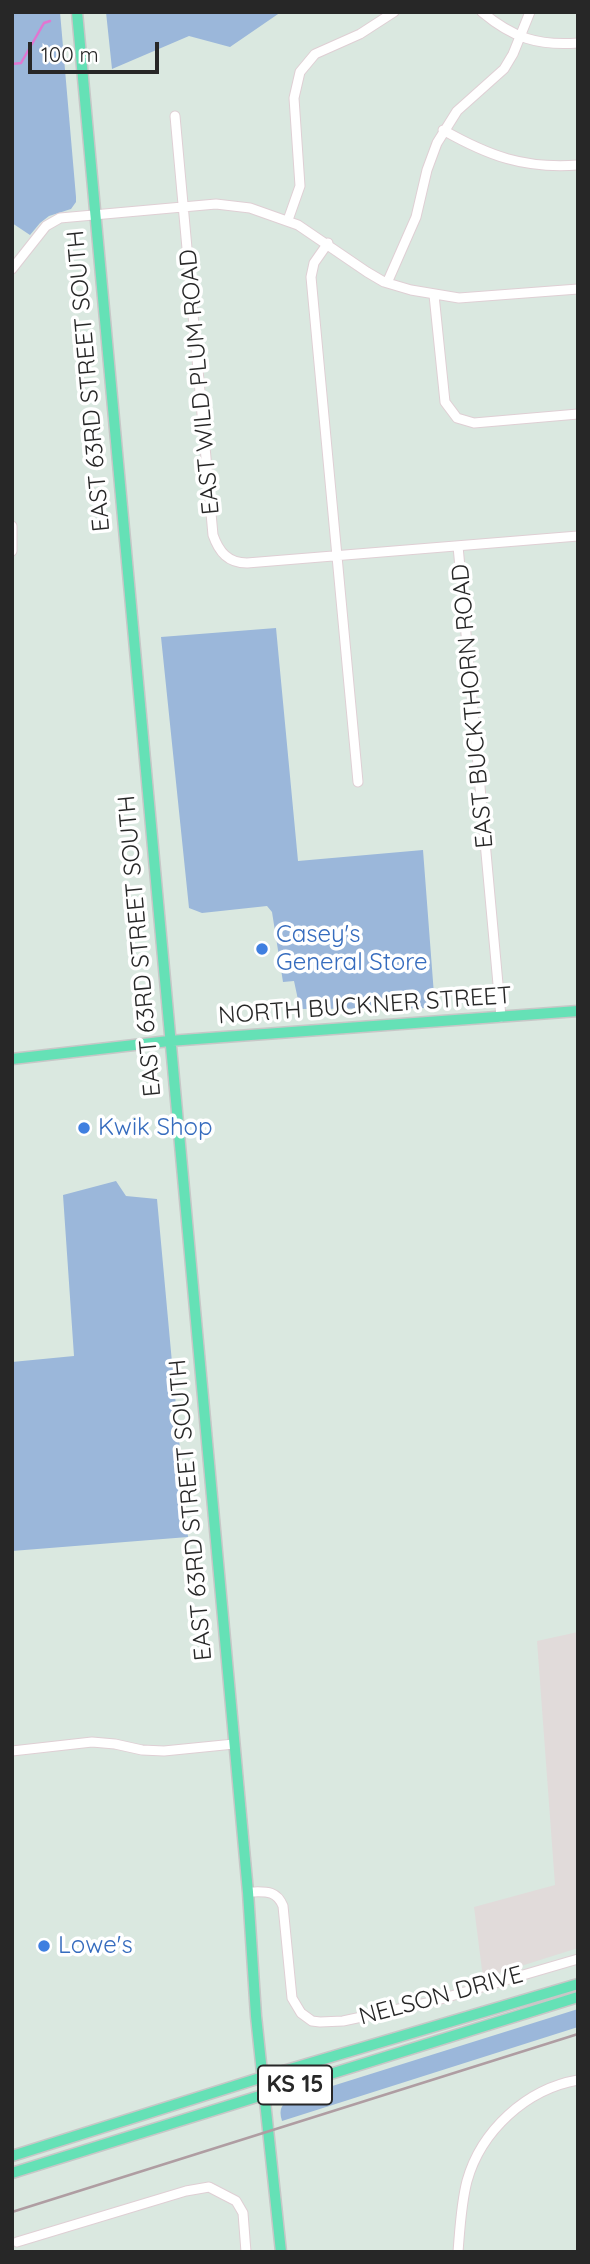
<!DOCTYPE html>
<style>
body{margin:0}
#map{position:relative;width:590px;height:2264px;overflow:hidden;background:#dae8e0;font-family:Quicksand,sans-serif}
canvas{display:block}
.frame{position:absolute;inset:0;border:14px solid #272727;pointer-events:none}
.scale{position:absolute;left:28px;top:42px;width:131px;height:32px;box-sizing:border-box;border:4px solid #272727;border-top:0;padding-left:9px;font-size:21px;line-height:24px;white-space:nowrap;color:#272727;-webkit-text-stroke:5px #fff;paint-order:stroke}
</style>
<div id="map">
<canvas width="590" height="2264"></canvas>
<div class="frame"></div>
<div class="scale">100 m</div>
</div>
<script>
const g = document.querySelector('canvas').getContext('2d');
g.lineJoin = 'round';
function fillPath(path, color) { g.fillStyle = color; g.fill(path, 'evenodd'); }
function stroke(path, color, width, dash) { g.strokeStyle = color; g.lineWidth = width; g.lineCap = dash ? 'butt' : 'round'; g.setLineDash(dash || []); g.stroke(path); }
function drawText(font, color, halo, rows, align = 'center') {
  g.font = font + ' Quicksand,sans-serif'; g.lineWidth = 7; g.setLineDash([]); g.textBaseline = 'middle'; g.strokeStyle = halo; g.fillStyle = color; for (const [text, x, y, turn = 0] of rows) {
    g.save(); g.translate(x, y); g.rotate((+turn || 0) * Math.PI / 180); g.textAlign = isNaN(turn) ? turn : align; if (halo) g.strokeText(text, 0, 0); g.fillText(text, 0, 0); g.restore();
  }
}
const industrial = new Path2D(`
 M 578,1632 L 578,1948 L 483,1978 L 474,1907 L 555,1885 L 537,1641 Z`);
const green = new Path2D(`
 M 12,12 L 60,12 L 76,197 L 76,202 L 71,209 L 49,216 L 40,223 L 30,235 L 12,223 Z
 M 106,12 L 281,12 L 230,47 L 189,36 L 112,69 Z
 M 276,628 L 298,861 L 423,850 L 435,1008 L 300,1009 L 294,981 L 283,982 L 272,912 L 267,906 L 202,913 L 189,908 L 161,637 Z
 M 116,1181 L 126,1196 L 157,1199 L 188,1537 L 12,1551 L 12,1362 L 74,1356 L 63,1195 Z
 M 578,2009 L 578,2027 L 282,2121 C 278,2108 282,2103 294,2098 Z`);
const stream = new Path2D(`
 M 12,64 L 21,63 L 44,23 L 50,21`);
const minor = new Path2D(`
 M 482,12 C 513,38 538,46 578,43
 M 175,116 L 213,535 C 219,552 228,563 247,563 L 578,536
 M 443,130 C 489,156 524,169 578,165
 M 288,220 L 300,186 L 294,98 L 300,72 L 315,54 L 360,34 L 394,12
 M 328,243 L 314,263 L 311,277 L 358,782
 M 12,269 L 46,226 L 60,218 L 216,204 L 250,208 L 298,225 L 367,272 L 384,282 L 411,290 L 459,298 L 578,289
 M 387,283 L 416,217 L 427,170 L 437,143 L 457,111 L 504,69 L 513,54 L 530,12
 M 434,295 L 445,402 L 457,418 L 474,423 L 578,414
 M 12,526 L 12,551
 M 458,546 L 501,1017
 M 12,1751 L 92,1742 L 115,1744 L 142,1750 L 164,1751 L 234,1744
 M 248,1892 C 264,1892 276,1889 283,1906 L 292,1998 L 301,2013 L 312,2021 L 320,2022 L 343,2021 L 427,2003 L 578,1959
 M 17,2242 L 186,2191 L 209,2187 L 236,2201 L 243,2213 L 246,2252
 M 458,2252 C 460,2228 461,2204 467,2181 C 481,2131 526,2089 578,2080`);
const major = new Path2D(`
 M 77,12 L 248,1892 L 256,2016 L 281,2252
 M 12,1059 L 169,1041 L 578,1011
 M 12,2156 L 263,2077 L 578,1984
 M 12,2173 L 578,1997`);
const rail = new Path2D(`
 M 12,2212 L 578,2034`);
const markers = [
 [262,949,7,"#3f7fe0"],
 [84,1128,7,"#3f7fe0"],
 [44,1946,7,"#3f7fe0"]
];
const shields = [
 [295,2085,74]
];
const shieldNames = [
 ["KS 15",295,2085]
];
const streetNames = [
 ["EAST 63RD STREET SOUTH",89,381,-95],
 ["EAST WILD PLUM ROAD",200,382,-95],
 ["EAST BUCKTHORN ROAD",473,706,-95],
 ["EAST 63RD STREET SOUTH",140,946,-95],
 ["NORTH BUCKNER STREET",365,1006,-4],
 ["EAST 63RD STREET SOUTH",191,1510,-95],
 ["NELSON DRIVE",441,1996,-15]
];
const shopNames = [
 ["Casey's",276,935],
 ["General Store",276,963],
 ["Kwik Shop",98,1128],
 ["Lowe's",58,1946]
];
fillPath(industrial, '#e1dbda');
fillPath(green, '#9bb7da');
stroke(stream, '#e176d1', 2.5);
stroke(minor, '#dfcfd4', 11);
stroke(major, '#c7c7c7', 13);
stroke(minor, '#fff', 9);
stroke(major, '#65e1b6', 10);
stroke(rail, '#af9da2', 2.5);
for (const [x, y, r, color] of markers) { const dot = new Path2D(); dot.arc(x, y, r, 0, 2 * Math.PI); g.fillStyle = color; g.fill(dot); stroke(dot, '#fff', 2.5); }
for (const [x, y, w] of shields) { const box = new Path2D(); box.roundRect(x - w / 2, y - 19.5, w, 39, 5); g.fillStyle = '#fff'; g.fill(box); stroke(box, '#272727', 2); }
drawText('bold 23px', '#272727', null, shieldNames);
drawText('24px', '#272727', '#fff', streetNames);
drawText('24px', '#366cbe', '#fff', shopNames, 'left');
</script>
